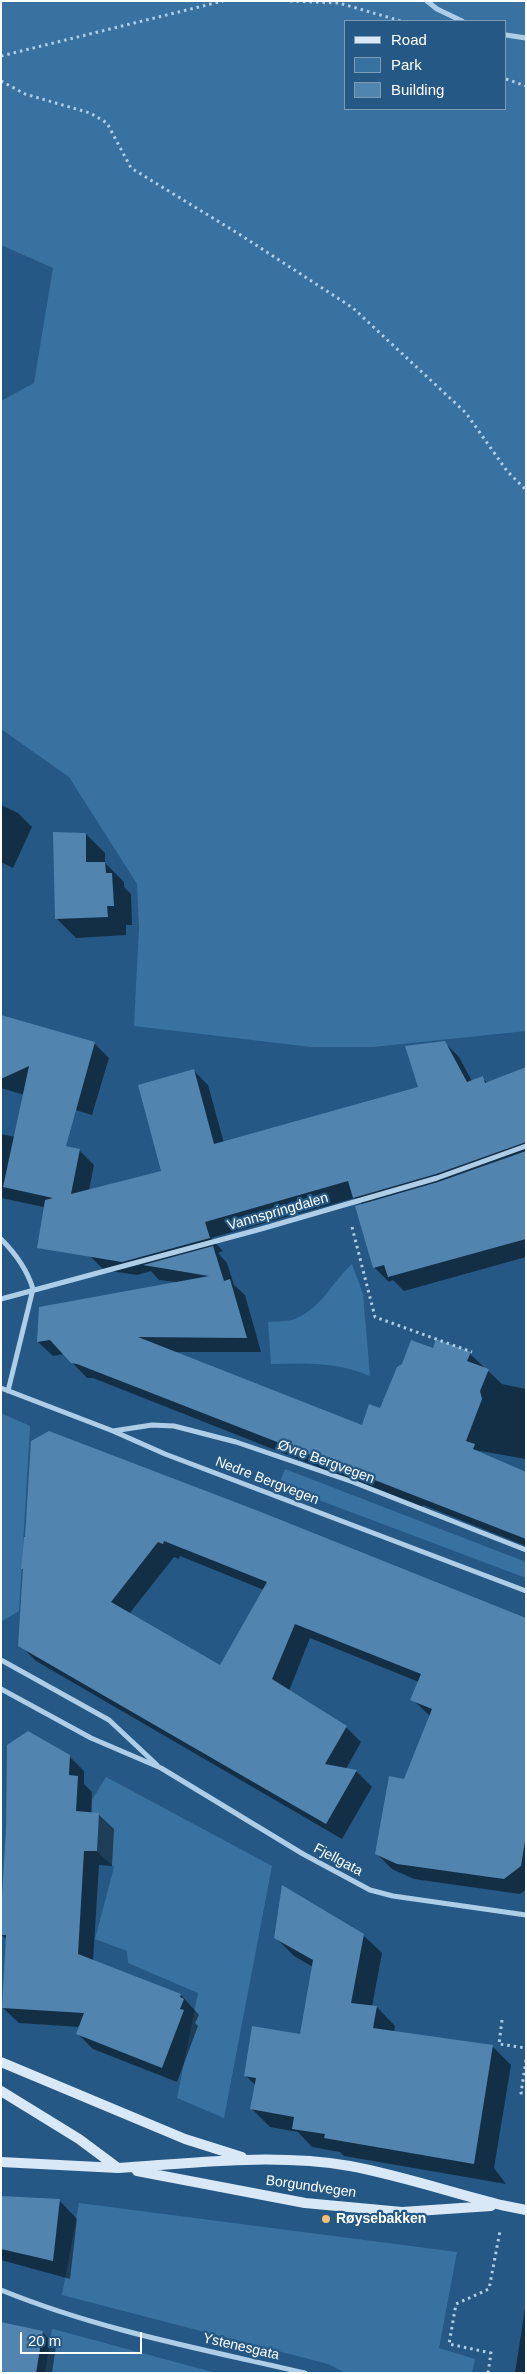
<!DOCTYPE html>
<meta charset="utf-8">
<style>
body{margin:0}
#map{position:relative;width:527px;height:2374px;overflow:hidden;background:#255884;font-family:Arial,sans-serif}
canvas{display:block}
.frame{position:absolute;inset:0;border:2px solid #fff;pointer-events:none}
.legend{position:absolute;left:344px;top:20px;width:162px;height:90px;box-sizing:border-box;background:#255884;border:1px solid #7c9bb5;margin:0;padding:6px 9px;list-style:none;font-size:15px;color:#fff}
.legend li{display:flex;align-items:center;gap:10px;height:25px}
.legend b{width:25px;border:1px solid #7c9bb5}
.scale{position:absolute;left:20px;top:2332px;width:122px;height:22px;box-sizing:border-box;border:2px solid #fff;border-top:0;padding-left:6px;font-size:15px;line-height:18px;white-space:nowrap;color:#fff;-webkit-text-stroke:4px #255884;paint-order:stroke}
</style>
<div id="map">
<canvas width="527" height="2374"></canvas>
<div class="frame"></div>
<ul class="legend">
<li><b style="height:6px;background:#d8e8f7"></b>Road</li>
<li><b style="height:14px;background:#3972a1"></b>Park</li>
<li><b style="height:14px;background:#5184ae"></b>Building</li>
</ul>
<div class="scale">20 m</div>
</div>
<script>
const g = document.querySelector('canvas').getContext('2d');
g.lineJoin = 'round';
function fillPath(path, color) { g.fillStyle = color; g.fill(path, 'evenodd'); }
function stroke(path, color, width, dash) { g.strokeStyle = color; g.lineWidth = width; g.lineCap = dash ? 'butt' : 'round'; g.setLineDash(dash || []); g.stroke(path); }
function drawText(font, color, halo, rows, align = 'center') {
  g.font = font + ' Arial,sans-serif'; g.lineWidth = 4.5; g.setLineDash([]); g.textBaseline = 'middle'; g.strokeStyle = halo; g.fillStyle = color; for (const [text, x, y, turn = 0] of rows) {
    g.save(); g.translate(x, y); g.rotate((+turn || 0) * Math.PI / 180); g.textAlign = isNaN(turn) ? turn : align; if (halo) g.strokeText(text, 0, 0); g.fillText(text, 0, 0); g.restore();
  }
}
const green = new Path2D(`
 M 1,1 L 526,1 L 526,1031 L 373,1047 L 311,1047 L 134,1026 L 139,928 L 137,884 L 69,777 L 1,729 L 1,401 L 34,383 L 53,268 L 1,245 ZM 346,21 L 506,21 L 506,109 L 346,109 Z
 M 352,1264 L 363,1294 L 370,1376 C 338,1362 306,1363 271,1364 L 268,1322 C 276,1321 288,1322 295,1319 C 324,1306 330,1284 352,1264 Z
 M 1,1413 L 30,1426 L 19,1611 L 1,1622 Z
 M 285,1469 L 526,1562 L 526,1578 L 279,1485 Z
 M 106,1777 L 272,1866 L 224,2118 L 177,2098 L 198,1993 L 128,1963 L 127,1951 L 95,1939 L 114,1867 L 93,1848 L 92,1800 Z
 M 79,2203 L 457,2252 L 439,2348 L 475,2359 L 472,2373 L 346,2373 L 328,2364 L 62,2295 Z
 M 52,2329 L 53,2329 L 216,2373 L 45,2373 Z`);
const shadow = new Path2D(`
 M 1,805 L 18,813 L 32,827 L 13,868 L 1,862 Z
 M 86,834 L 105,853 L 105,863 L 124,882 L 124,887 L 131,894 L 132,925 L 126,925 L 126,935 L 76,938 L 56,918 Z
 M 1,1017 L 95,1044 L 109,1058 L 92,1115 L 1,1088 Z
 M 444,1042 L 459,1057 L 472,1081 L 482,1078 L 488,1083 L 526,1069 L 526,1257 L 404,1291 L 393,1280 L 389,1282 L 374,1267 L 363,1205 L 355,1198 L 211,1238 L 223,1251 L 218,1253 L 227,1263 L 234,1285 L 245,1295 L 261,1352 L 172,1352 L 362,1426 L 381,1410 L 434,1350 L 470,1354 L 502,1384 L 526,1389 L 526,1459 L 440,1444 L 526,1491 L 526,1546 L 423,1505 L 422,1508 L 93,1378 L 87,1378 L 64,1354 L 53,1356 L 38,1342 L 177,1282 L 159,1280 L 151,1271 L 137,1275 L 104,1270 L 90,1256 L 186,1237 L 1,1198 L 1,1134 L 79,1150 L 94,1165 L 89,1190 L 162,1172 L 194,1071 L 208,1085 L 224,1143 L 420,1088 Z
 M 32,1442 L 526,1619 L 526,1890 L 520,1894 L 414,1879 L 392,1869 L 376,1853 L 430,1716 L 412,1699 L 419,1682 L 310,1638 L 289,1691 L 346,1727 L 361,1742 L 346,1769 L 356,1771 L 372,1787 L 342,1839 L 36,1661 L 20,1645 L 24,1571 L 22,1569 L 26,1538 ZM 180,1556 L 264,1590 L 220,1667 L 129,1614 L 174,1557 L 179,1559 Z
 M 69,1756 L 84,1771 L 84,1784 L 92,1792 L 91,1813 L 98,1814 L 114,1829 L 112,1866 L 99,1865 L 93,1961 L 181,1995 L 199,2015 L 195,2023 L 198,2026 L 177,2082 L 93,2049 L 78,2034 L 80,2027 L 19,2023 L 3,2008 L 7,1940 L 1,1934 Z
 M 363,1935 L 382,1953 L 372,2007 L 377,2007 L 395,2026 L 394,2032 L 492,2046 L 511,2065 L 494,2168 L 506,2184 L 344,2156 L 340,2152 L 312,2147 L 298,2132 L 270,2127 L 252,2109 L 256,2086 L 245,2075 L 301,2035 L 313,1967 L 294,1956 L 275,1937 Z
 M 1,2197 L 59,2200 L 77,2219 L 70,2279 L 1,2260 Z
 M 526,2302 L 526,2373 L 515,2373 Z
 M 42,2332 L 56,2346 L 52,2373 L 1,2373 Z`);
const building = new Path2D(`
 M 53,832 L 86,833 L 86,862 L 105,862 L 106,873 L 112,873 L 114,906 L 107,906 L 108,917 L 55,919 Z
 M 1,1015 L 95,1042 L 66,1146 L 80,1149 L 71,1194 L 161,1171 L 138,1085 L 194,1069 L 214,1144 L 418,1087 L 405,1046 L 445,1041 L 467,1082 L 483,1076 L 485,1083 L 526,1067 L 526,1142 L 436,1174 L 353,1198 L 348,1181 L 205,1222 L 210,1238 L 122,1262 L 37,1248 L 45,1200 L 53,1198 L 3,1187 L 29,1066 L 1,1079 Z
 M 526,1151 L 526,1239 L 388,1277 L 384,1265 L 373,1268 L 355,1206 L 438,1182 Z
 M 213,1246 L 224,1281 L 230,1279 L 247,1338 L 138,1337 L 362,1425 L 369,1404 L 380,1408 L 397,1367 L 402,1364 L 411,1340 L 433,1348 L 436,1339 L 471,1352 L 467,1361 L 489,1369 L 480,1391 L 482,1399 L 466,1441 L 475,1444 L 473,1449 L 526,1472 L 526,1539 L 77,1364 L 71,1363 L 50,1340 L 37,1342 L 39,1307 L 209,1276 L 143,1265 Z
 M 49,1431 L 261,1512 L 526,1618 L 526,1835 L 521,1866 L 504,1879 L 397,1864 L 375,1854 L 389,1776 L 404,1779 L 432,1709 L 410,1700 L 421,1674 L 295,1624 L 272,1679 L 347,1726 L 325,1764 L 357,1770 L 326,1824 L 18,1646 L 23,1569 L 21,1569 L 24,1537 L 25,1537 L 31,1441 ZM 164,1541 L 267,1582 L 220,1665 L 111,1602 L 158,1542 L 163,1544 Z
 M 28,1731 L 70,1755 L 69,1775 L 78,1776 L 76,1811 L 99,1813 L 97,1851 L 84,1851 L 78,1954 L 181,1994 L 180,1997 L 184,1999 L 180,2009 L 184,2010 L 162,2068 L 76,2034 L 84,2013 L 2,2008 L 6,1935 L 1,1935 L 1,1914 L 6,1828 L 7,1745 Z
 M 282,1885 L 364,1934 L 351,2003 L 377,2006 L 373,2028 L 493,2045 L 474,2164 L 324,2138 L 325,2134 L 292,2129 L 294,2117 L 250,2109 L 256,2078 L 244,2076 L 252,2026 L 300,2034 L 313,1960 L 274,1938 Z
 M 1,2196 L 60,2199 L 53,2261 L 1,2249 Z
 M 1,2322 L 43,2331 L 36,2373 L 1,2373 Z`);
const path = new Path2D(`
 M 290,1 L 339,3 L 401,21
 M 1,56 L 223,1
 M 506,79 L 526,86
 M 1,81 L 25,94 L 90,113 L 107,123 L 131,168 L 239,234 L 353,308 L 466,413 L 507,471 L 526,490
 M 352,1227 L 375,1317 L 472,1352
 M 502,2020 L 499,2044 L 526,2048
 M 526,2060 L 521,2093 L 526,2093
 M 488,2373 L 491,2353 L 449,2344 L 456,2304 L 489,2289 L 500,2231`);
const street = new Path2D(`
 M 427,1 L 437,9 L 462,21
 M 506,35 L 526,38
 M 1,1239 C 16,1254 27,1269 33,1289 L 8,1391
 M 1,1299 L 261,1229 L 437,1178 L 526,1146
 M 1,1388 L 113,1431 L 165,1454 L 526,1591
 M 113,1431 L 152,1425 L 174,1426 L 236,1442 L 353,1482 L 526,1550
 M 1,1660 L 109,1720 L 157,1765
 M 1,1689 L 91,1738 L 161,1768 L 303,1854 L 370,1890 L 393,1896 L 526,1915
 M 1,2290 C 99,2330 202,2349 305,2373`);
const secondary = new Path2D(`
 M 1,2062 L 185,2139 L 242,2157
 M 1,2091 L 79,2139 L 118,2168 C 195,2163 273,2153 350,2166 C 399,2175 453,2193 501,2205 L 526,2210
 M 1,2162 L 118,2168
 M 137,2171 L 305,2203 L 402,2212 L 491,2206`);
const markers = [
 [326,2219,5,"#f2c072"]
];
const streetNames = [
 ["Vannspringdalen",278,1212,-16],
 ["Øvre Bergvegen",326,1462,20],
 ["Nedre Bergvegen",267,1481,21],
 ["Fjellgata",338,1860,28],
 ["Borgundvegen",311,2187,8],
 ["Ystenesgata",241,2347,13]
];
const poiNames = [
 ["Røysebakken",336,2219]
];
fillPath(green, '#3972a1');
fillPath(shadow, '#0007');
fillPath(building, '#5184ae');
stroke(path, '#aecee8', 3, [2.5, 4]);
stroke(street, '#aecee8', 5);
stroke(secondary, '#d8e8f7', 10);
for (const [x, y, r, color] of markers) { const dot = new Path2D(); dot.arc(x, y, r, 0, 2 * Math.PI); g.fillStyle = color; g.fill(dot); stroke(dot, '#255884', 2); }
drawText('14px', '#fff', '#255884', streetNames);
drawText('bold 14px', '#fff', '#255884', poiNames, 'left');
</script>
